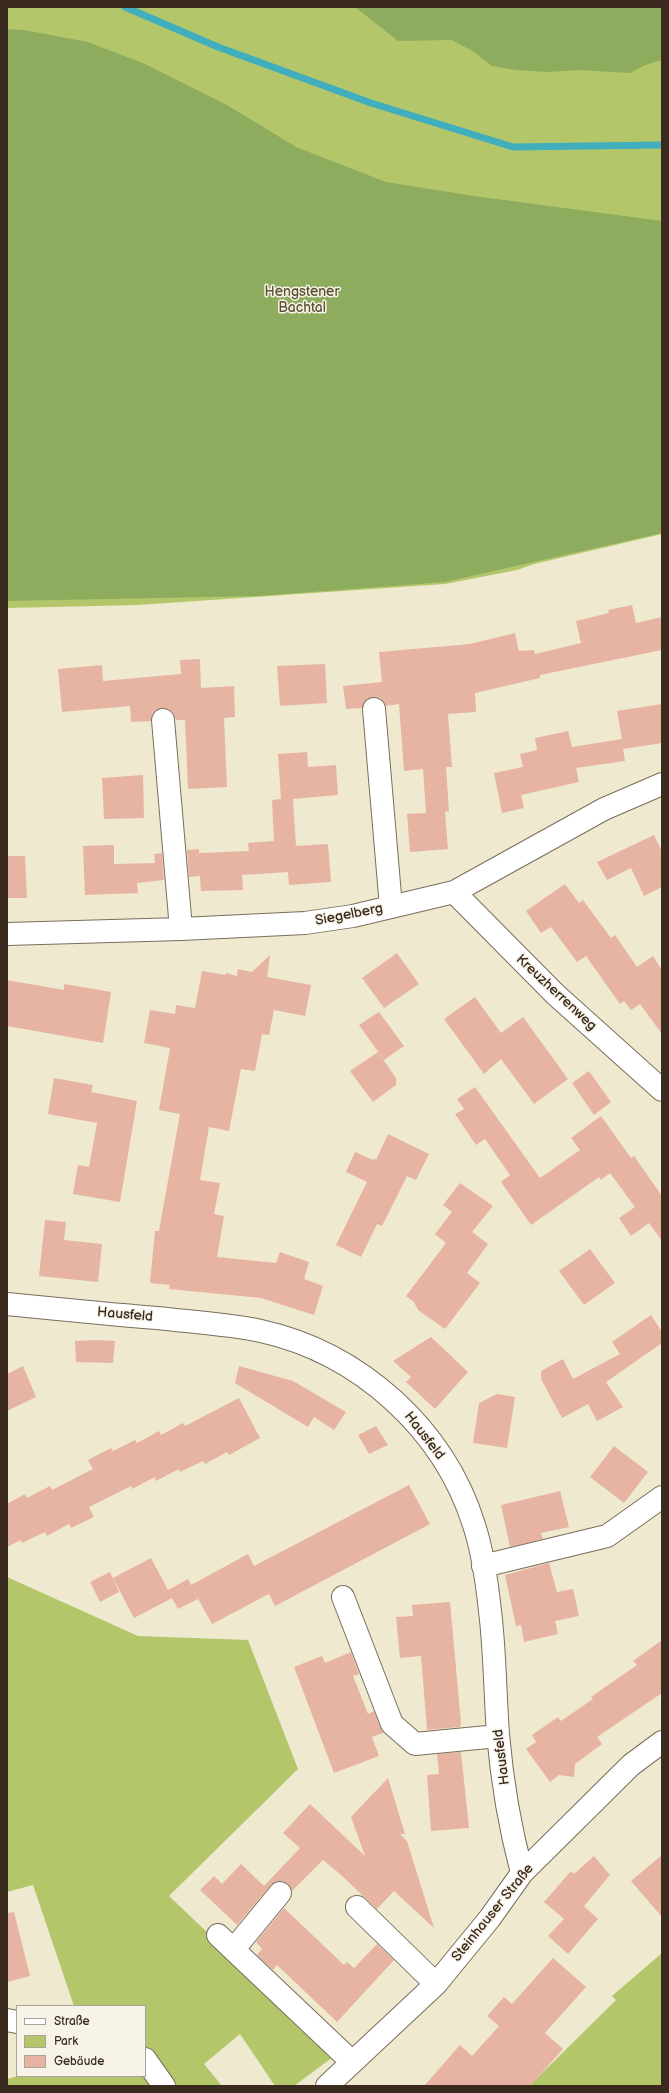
<!DOCTYPE html>
<meta charset="utf-8">
<style>
body{margin:0}
#map{position:relative;width:669px;height:2093px;overflow:hidden;background:#efe9d0;font-family:"Balsamiq Sans",sans-serif}
canvas{display:block}
.frame{position:absolute;inset:0;border:8px solid #3b2a1e;pointer-events:none}
.legend{position:absolute;left:16px;top:2005px;width:130px;height:72px;box-sizing:border-box;background:#f7f3e8;border:1px solid #aca397;margin:0;padding:5px 7px;list-style:none;font-size:12px;color:#3b2a1e}
.legend li{display:flex;align-items:center;gap:8px;height:20px}
.legend b{width:20px;border:1px solid #aca397}
</style>
<div id="map">
<canvas width="669" height="2093"></canvas>
<div class="frame"></div>
<ul class="legend">
<li><b style="height:5px;background:#fff"></b>Straße</li>
<li><b style="height:11px;background:#b3c76a"></b>Park</li>
<li><b style="height:11px;background:#e7b4a3"></b>Gebäude</li>
</ul>
</div>
<script>
const g = document.querySelector('canvas').getContext('2d');
g.lineJoin = 'round';
function fillPath(path, color) { g.fillStyle = color; g.fill(path, 'evenodd'); }
function stroke(path, color, width, dash) { g.strokeStyle = color; g.lineWidth = width; g.lineCap = dash ? 'butt' : 'round'; g.setLineDash(dash || []); g.stroke(path); }
function drawText(font, color, halo, rows, align = 'center') {
  g.font = font + ' "Balsamiq Sans",sans-serif'; g.lineWidth = 3; g.setLineDash([]); g.textBaseline = 'middle'; g.strokeStyle = halo; g.fillStyle = color; for (const [text, x, y, turn = 0] of rows) {
    g.save(); g.translate(x, y); g.rotate((+turn || 0) * Math.PI / 180); g.textAlign = isNaN(turn) ? turn : align; if (halo) g.strokeText(text, 0, 0); g.fillText(text, 0, 0); g.restore();
  }
}
const green = new Path2D(`
 M 7,7 L 662,7 L 662,534 L 534,564 L 517,570 L 445,584 L 138,605 L 7,608 Z
 M 7,1577 L 138,1636 L 248,1640 L 298,1769 L 169,1896 L 332,2051 L 333,2057 L 294,2086 L 275,2086 L 240,2034 L 204,2064 L 222,2086 L 173,2086 L 145,2050 L 145,2006 L 74,2006 L 33,1885 L 7,1892 Z
 M 662,1953 L 662,2086 L 529,2086 L 616,2000 L 612,1996 Z
 M 18,2076 L 143,2076 L 151,2086 L 7,2086 L 7,2079 Z`);
const forest = new Path2D(`
 M 355,7 L 662,7 L 662,60 L 645,65 L 630,73 L 579,70 L 547,72 L 515,70 L 492,66 L 474,52 L 452,40 L 398,41 Z
 M 7,29 L 24,30 L 88,42 L 145,64 L 227,105 L 296,147 L 386,182 L 474,196 L 662,221 L 662,533 L 445,582 L 259,596 L 7,601 Z`);
const stream = new Path2D(`
 M 125,7 L 218,47 L 371,103 L 513,147 L 662,145`);
const building = new Path2D(`
 M 632,605 L 636,623 L 662,617 L 662,650 L 540,675 L 540,678 L 475,693 L 476,712 L 448,714 L 452,767 L 446,767 L 449,811 L 445,812 L 448,849 L 410,852 L 407,814 L 426,813 L 423,769 L 404,771 L 399,704 L 386,706 L 380,698 L 373,697 L 367,699 L 362,708 L 346,709 L 343,686 L 382,682 L 379,652 L 470,644 L 515,633 L 519,651 L 534,650 L 535,654 L 581,643 L 576,621 L 609,613 L 608,610 Z
 M 200,659 L 201,688 L 234,686 L 235,717 L 224,718 L 227,787 L 188,789 L 185,720 L 176,720 L 173,713 L 168,709 L 162,708 L 156,710 L 152,714 L 151,721 L 131,722 L 130,706 L 62,712 L 58,669 L 102,665 L 103,681 L 181,674 L 180,660 Z
 M 325,664 L 327,703 L 280,706 L 277,666 Z
 M 662,704 L 662,743 L 623,749 L 622,742 L 625,761 L 576,768 L 579,782 L 521,795 L 524,808 L 502,813 L 494,773 L 523,767 L 520,754 L 537,750 L 535,738 L 568,731 L 572,747 L 622,739 L 617,711 Z
 M 307,752 L 308,767 L 336,765 L 338,795 L 293,799 L 296,846 L 328,844 L 331,882 L 289,885 L 288,872 L 242,875 L 243,890 L 201,891 L 200,876 L 189,877 L 187,850 L 199,849 L 199,853 L 249,851 L 248,843 L 274,841 L 272,800 L 281,799 L 278,754 Z
 M 143,775 L 144,818 L 104,819 L 102,778 Z
 M 654,835 L 662,852 L 662,887 L 644,896 L 631,868 L 607,880 L 597,862 Z
 M 114,845 L 114,864 L 155,863 L 154,854 L 162,853 L 164,880 L 137,883 L 138,893 L 85,895 L 83,846 Z
 M 7,856 L 25,856 L 27,898 L 7,898 Z
 M 565,884 L 579,903 L 583,900 L 611,938 L 615,935 L 637,967 L 653,956 L 662,970 L 662,1034 L 640,1004 L 631,1010 L 624,1001 L 620,1004 L 586,956 L 577,962 L 551,927 L 541,933 L 526,911 Z
 M 397,953 L 419,984 L 384,1008 L 362,978 Z
 M 270,955 L 267,977 L 311,985 L 305,1016 L 274,1010 L 269,1035 L 262,1034 L 255,1071 L 241,1069 L 229,1131 L 209,1127 L 200,1180 L 220,1183 L 214,1214 L 224,1216 L 217,1257 L 276,1263 L 280,1252 L 309,1262 L 304,1279 L 323,1286 L 314,1315 L 261,1298 L 169,1289 L 170,1285 L 150,1283 L 155,1231 L 159,1231 L 180,1114 L 159,1110 L 170,1048 L 144,1043 L 150,1010 L 175,1014 L 176,1005 L 195,1008 L 202,971 L 225,975 L 226,973 L 237,976 L 238,969 L 252,972 Z
 M 7,980 L 64,990 L 64,984 L 111,992 L 103,1043 L 7,1026 Z
 M 475,997 L 501,1033 L 523,1017 L 568,1079 L 534,1104 L 501,1059 L 484,1074 L 444,1019 Z
 M 379,1012 L 404,1046 L 384,1060 L 359,1025 Z
 M 378,1052 L 396,1078 L 396,1085 L 373,1102 L 350,1071 Z
 M 589,1071 L 611,1102 L 594,1115 L 572,1083 Z
 M 54,1078 L 93,1085 L 91,1092 L 137,1101 L 120,1202 L 73,1194 L 78,1165 L 89,1167 L 97,1123 L 48,1114 Z
 M 475,1087 L 540,1178 L 580,1150 L 571,1138 L 601,1116 L 631,1158 L 634,1156 L 662,1196 L 662,1241 L 649,1223 L 631,1236 L 619,1218 L 635,1207 L 610,1173 L 601,1180 L 599,1177 L 531,1225 L 501,1182 L 510,1175 L 485,1139 L 476,1145 L 455,1114 L 464,1109 L 457,1099 Z
 M 388,1134 L 429,1154 L 416,1180 L 407,1176 L 382,1226 L 377,1224 L 361,1257 L 336,1245 L 367,1182 L 346,1172 L 355,1152 L 373,1160 L 374,1158 L 376,1160 Z
 M 460,1183 L 493,1206 L 472,1232 L 488,1244 L 467,1273 L 480,1283 L 445,1329 L 418,1310 L 414,1302 L 406,1296 L 446,1243 L 435,1234 L 452,1212 L 443,1205 Z
 M 45,1220 L 66,1222 L 64,1240 L 102,1244 L 98,1282 L 39,1276 Z
 M 590,1249 L 615,1283 L 584,1305 L 559,1271 Z
 M 651,1315 L 662,1332 L 662,1343 L 606,1382 L 623,1407 L 597,1421 L 588,1404 L 562,1418 L 541,1379 L 541,1371 L 563,1359 L 573,1379 L 620,1354 L 612,1342 Z
 M 431,1337 L 468,1372 L 435,1409 L 406,1382 L 411,1377 L 393,1361 Z
 M 97,1340 L 115,1341 L 113,1363 L 76,1362 L 75,1341 Z
 M 23,1366 L 36,1397 L 7,1411 L 7,1374 Z
 M 239,1366 L 293,1381 L 346,1412 L 334,1430 L 314,1417 L 308,1427 L 235,1383 Z
 M 497,1394 L 515,1397 L 507,1448 L 473,1443 L 479,1403 Z
 M 239,1398 L 260,1438 L 229,1455 L 227,1452 L 205,1464 L 203,1461 L 180,1472 L 179,1469 L 156,1481 L 155,1477 L 132,1489 L 131,1486 L 89,1507 L 94,1517 L 71,1528 L 69,1524 L 47,1536 L 45,1532 L 22,1543 L 21,1540 L 7,1547 L 7,1504 L 25,1494 L 27,1498 L 50,1486 L 52,1490 L 93,1469 L 88,1460 L 111,1448 L 113,1451 L 135,1440 L 137,1443 L 159,1431 L 161,1435 L 183,1423 L 185,1426 Z
 M 376,1426 L 388,1445 L 369,1454 L 358,1435 Z
 M 614,1446 L 648,1472 L 624,1503 L 590,1477 Z
 M 409,1485 L 430,1524 L 275,1606 L 269,1594 L 212,1624 L 191,1586 L 198,1599 L 178,1609 L 172,1598 L 134,1618 L 113,1578 L 151,1558 L 168,1590 L 188,1579 L 191,1585 L 248,1554 L 254,1566 Z
 M 560,1491 L 569,1527 L 541,1533 L 543,1539 L 510,1547 L 501,1505 Z
 M 549,1563 L 557,1592 L 573,1589 L 579,1616 L 555,1621 L 558,1634 L 524,1642 L 521,1625 L 516,1626 L 505,1575 Z
 M 110,1572 L 119,1592 L 100,1602 L 90,1582 Z
 M 450,1602 L 461,1723 L 460,1727 L 427,1730 L 421,1656 L 400,1658 L 396,1617 L 413,1616 L 412,1605 Z
 M 662,1640 L 662,1693 L 597,1737 L 602,1744 L 575,1764 L 574,1777 L 559,1775 L 550,1782 L 526,1749 L 536,1742 L 532,1735 L 558,1717 L 561,1721 L 593,1699 L 591,1697 L 637,1665 L 633,1661 Z
 M 351,1652 L 359,1674 L 353,1676 L 368,1714 L 374,1711 L 383,1733 L 372,1737 L 379,1756 L 334,1773 L 294,1667 L 322,1656 L 325,1663 Z
 M 461,1752 L 469,1828 L 431,1831 L 427,1775 L 439,1774 L 437,1754 Z
 M 388,1778 L 405,1834 L 400,1834 L 407,1841 L 434,1928 L 394,1891 L 377,1909 L 340,1874 L 323,1860 L 292,1891 L 288,1884 L 282,1881 L 276,1881 L 271,1885 L 237,1925 L 200,1890 L 214,1876 L 222,1884 L 241,1864 L 264,1886 L 300,1848 L 283,1833 L 310,1804 L 365,1856 L 351,1817 Z
 M 662,1855 L 662,1917 L 631,1881 Z
 M 594,1856 L 610,1875 L 584,1906 L 598,1919 L 568,1954 L 548,1936 L 564,1919 L 544,1902 L 571,1871 L 574,1874 Z
 M 284,1908 L 344,1965 L 347,1962 L 354,1968 L 377,1944 L 394,1960 L 337,2022 L 277,1965 L 273,1970 L 257,1955 L 262,1949 L 256,1942 Z
 M 14,1912 L 30,1976 L 7,1982 L 7,1913 Z
 M 553,1958 L 586,1987 L 545,2033 L 563,2049 L 530,2086 L 424,2086 L 460,2045 L 472,2056 L 499,2026 L 487,2016 L 504,1997 L 512,2004 Z`);
const minor = new Path2D(`
 M 374,709 L 391,907
 M 163,720 L 181,929
 M 454,892 L 555,994 L 662,1090
 M 7,934 L 181,929 L 305,923 L 353,916 L 454,892 L 604,809 L 662,784
 M 7,1304 C 57,1309 107,1314 157,1318 C 192,1322 227,1324 261,1331 C 360,1353 444,1429 474,1525 C 483,1552 487,1583 490,1611 C 495,1651 495,1693 498,1734 C 502,1781 510,1828 522,1873
 M 483,1566 L 607,1536 L 662,1497
 M 343,1597 L 392,1724 L 415,1744 L 498,1736
 M 357,1907 L 436,1984
 M 218,1935 L 352,2062
 M 234,1949 L 280,1893
 M 7,2020 L 17,2022
 M 145,2059 L 164,2086
 M 327,2086 L 436,1984 L 490,1918 L 522,1873 L 631,1765 L 662,1742`);
const parkNames = [
 ["Hengstener",302,292],
 ["Bachtal",302,308]
];
const streetNames = [
 ["Siegelberg",349,915,-11],
 ["Kreuzherrenweg",556,993,43],
 ["Hausfeld",125,1315,5],
 ["Hausfeld",424,1436,52],
 ["Hausfeld",502,1757,-97],
 ["Steinhauser Straße",493,1913,-51]
];
fillPath(green, '#b3c76a');
fillPath(forest, '#8eac5e');
stroke(stream, '#40aebd', 7);
fillPath(building, '#e7b4a3');
stroke(minor, '#7a6d5c', 24);
stroke(minor, '#fff', 22);
drawText('14px', '#595131', '#f7f3e8', parkNames);
drawText('14px', '#3b2a1e', '#f7f3e8', streetNames);
</script>
